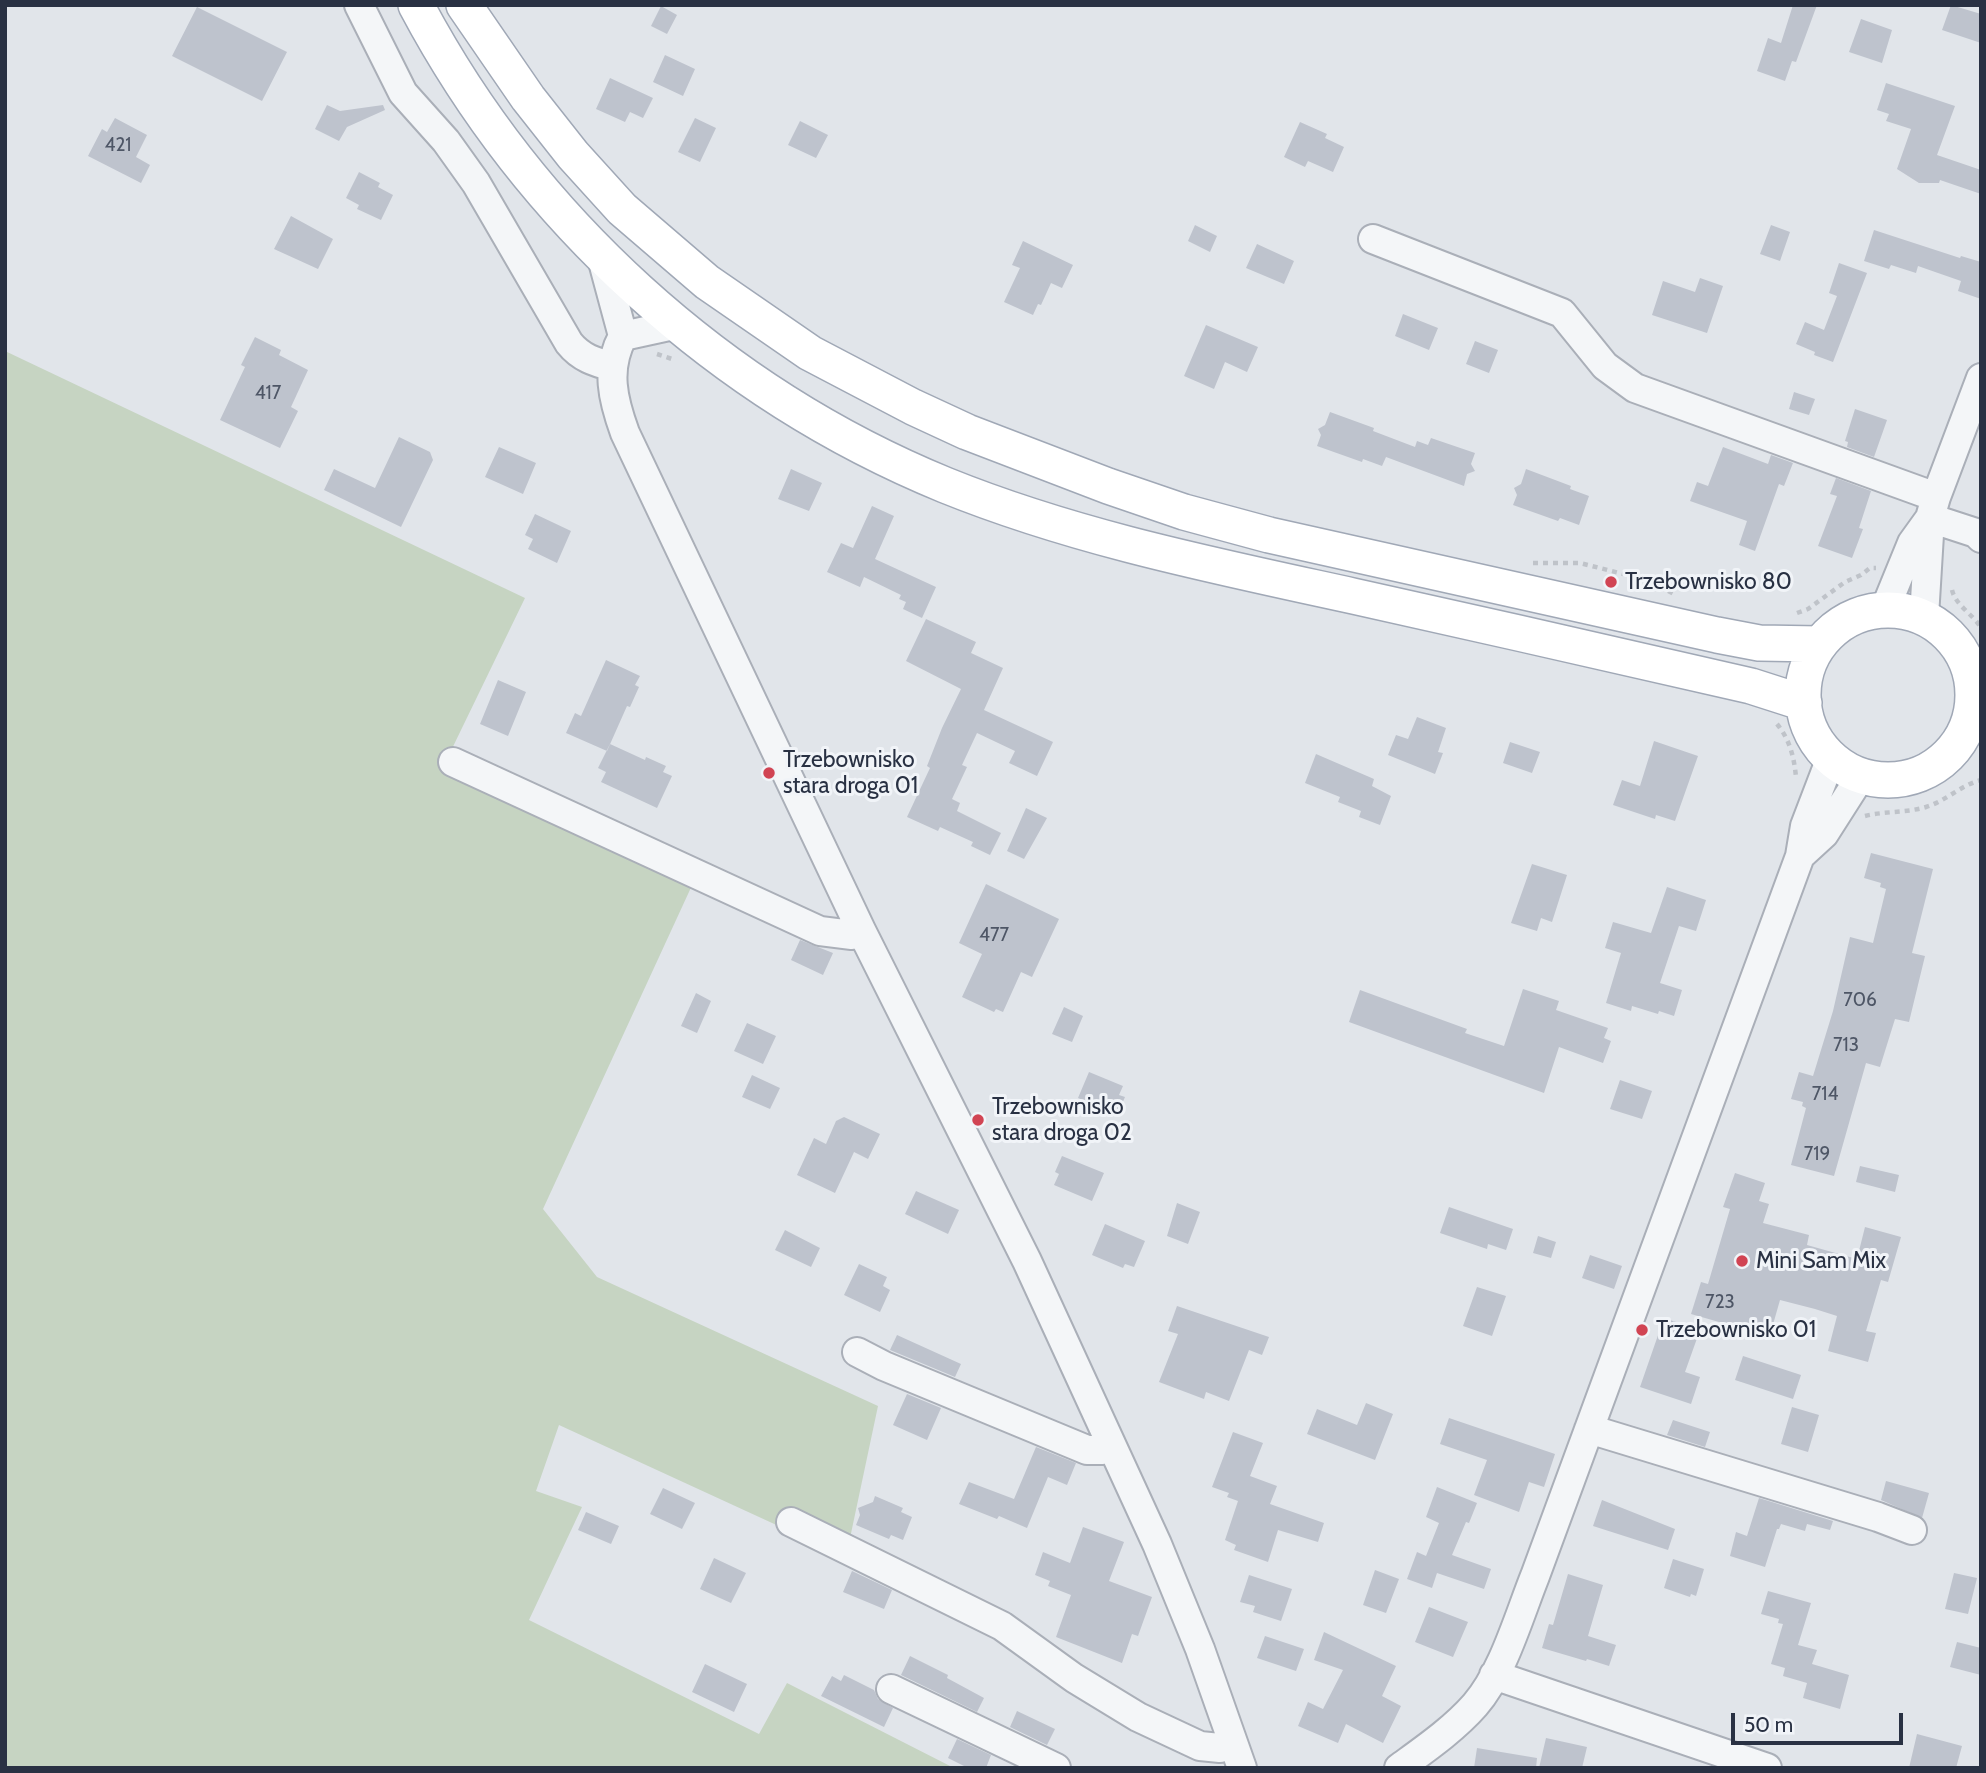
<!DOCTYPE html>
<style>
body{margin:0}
#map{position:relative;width:1986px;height:1773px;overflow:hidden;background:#e1e5ea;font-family:Cabin,sans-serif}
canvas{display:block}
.frame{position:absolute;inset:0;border:7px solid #293143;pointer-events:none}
.scale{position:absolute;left:1731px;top:1713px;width:172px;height:32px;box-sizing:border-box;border:4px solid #293143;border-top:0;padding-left:9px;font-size:21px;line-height:24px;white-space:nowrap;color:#293143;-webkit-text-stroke:5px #f1f4f8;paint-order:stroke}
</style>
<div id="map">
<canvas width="1986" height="1773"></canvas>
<div class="frame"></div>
<div class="scale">50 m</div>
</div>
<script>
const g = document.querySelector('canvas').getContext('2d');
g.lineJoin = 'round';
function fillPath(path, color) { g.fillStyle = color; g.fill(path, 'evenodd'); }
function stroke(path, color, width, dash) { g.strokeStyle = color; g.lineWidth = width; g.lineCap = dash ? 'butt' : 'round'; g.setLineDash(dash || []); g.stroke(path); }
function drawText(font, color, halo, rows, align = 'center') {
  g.font = font + ' Cabin,sans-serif'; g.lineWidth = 6; g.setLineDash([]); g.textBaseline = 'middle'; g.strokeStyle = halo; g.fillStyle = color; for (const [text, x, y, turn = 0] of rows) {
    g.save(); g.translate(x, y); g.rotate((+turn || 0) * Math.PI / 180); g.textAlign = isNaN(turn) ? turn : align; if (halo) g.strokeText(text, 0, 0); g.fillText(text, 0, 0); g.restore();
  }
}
const green = new Path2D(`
 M 5,351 L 525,598 L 446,761 L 694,881 L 543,1209 L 597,1277 L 878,1406 L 846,1557 L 559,1425 L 536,1491 L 582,1507 L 529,1620 L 759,1734 L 787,1683 L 954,1768 L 5,1768 Z`);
const building = new Path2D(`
 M 1793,5 L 1817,5 L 1796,62 L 1792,61 L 1785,81 L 1757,71 L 1768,38 L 1781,43 Z
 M 1951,5 L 1981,14 L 1981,43 L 1942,30 Z
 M 661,6 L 677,15 L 667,34 L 651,26 Z
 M 197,7 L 287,52 L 262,101 L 172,56 Z
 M 1861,19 L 1892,30 L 1882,63 L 1849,52 Z
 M 665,55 L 695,69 L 683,96 L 653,82 Z
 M 610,78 L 653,98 L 643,118 L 630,112 L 625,122 L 596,109 Z
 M 1886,83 L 1955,106 L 1937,155 L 1981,170 L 1981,194 L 1940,180 L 1939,183 L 1919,183 L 1897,169 L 1911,129 L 1886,121 L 1889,114 L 1877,110 Z
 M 327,105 L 340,111 L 383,105 L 385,110 L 347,127 L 339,141 L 315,129 Z
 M 115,118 L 147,135 L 136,157 L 150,165 L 141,183 L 88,156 L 102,129 L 107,132 Z
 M 695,118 L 716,128 L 700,162 L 678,152 Z
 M 800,121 L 828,135 L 816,158 L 788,145 Z
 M 1300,122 L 1327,134 L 1325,138 L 1344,147 L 1333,172 L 1308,161 L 1305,167 L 1284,157 Z
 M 359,172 L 380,183 L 378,187 L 393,195 L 381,220 L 357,209 L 359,205 L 346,198 Z
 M 291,216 L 333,239 L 318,269 L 274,249 Z
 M 1195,225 L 1217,236 L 1210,252 L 1188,241 Z
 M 1771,225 L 1790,232 L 1780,261 L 1760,254 Z
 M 1874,230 L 1960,258 L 1961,256 L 1981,262 L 1981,299 L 1958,291 L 1961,281 L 1938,273 L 1918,266 L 1916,273 L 1891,265 L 1889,269 L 1864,261 Z
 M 1023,241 L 1073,265 L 1062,288 L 1051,283 L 1041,305 L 1038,304 L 1033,315 L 1004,302 L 1020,268 L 1012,265 Z
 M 1257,244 L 1294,261 L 1284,284 L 1246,268 Z
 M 1839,263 L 1867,273 L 1833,362 L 1814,355 L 1815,352 L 1796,344 L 1805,322 L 1824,330 L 1837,296 L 1829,293 Z
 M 1700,278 L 1723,286 L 1707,333 L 1652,315 L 1663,281 L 1695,292 Z
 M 1403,314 L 1438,328 L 1429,350 L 1395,336 Z
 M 1206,325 L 1258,347 L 1247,372 L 1225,362 L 1214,389 L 1184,376 Z
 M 255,337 L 281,350 L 279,355 L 308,370 L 291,407 L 298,411 L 280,448 L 220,420 L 245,367 L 241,365 Z
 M 1475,341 L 1498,350 L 1489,373 L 1466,364 Z
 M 1794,392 L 1815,399 L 1809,415 L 1789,409 Z
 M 1855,409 L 1887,420 L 1874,457 L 1847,447 L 1848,442 L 1845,441 Z
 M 1330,412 L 1374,428 L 1373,431 L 1415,447 L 1417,441 L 1428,445 L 1431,438 L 1475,453 L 1471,464 L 1475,471 L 1467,474 L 1464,486 L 1386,457 L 1382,466 L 1363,459 L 1362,462 L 1317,446 L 1321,435 L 1318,429 L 1325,425 Z
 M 399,437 L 430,452 L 433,460 L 401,527 L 324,490 L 334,469 L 375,488 Z
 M 499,447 L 536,463 L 523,494 L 485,477 Z
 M 1723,447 L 1768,464 L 1771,455 L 1793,463 L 1784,486 L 1779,484 L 1755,551 L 1739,545 L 1747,521 L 1690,501 L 1697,482 L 1708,486 Z
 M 791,469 L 822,483 L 809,511 L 778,499 Z
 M 1526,469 L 1571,486 L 1570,489 L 1589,496 L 1579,525 L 1560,518 L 1558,521 L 1513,505 L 1517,495 L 1514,488 L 1521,484 Z
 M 1836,478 L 1871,491 L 1859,528 L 1863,529 L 1852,558 L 1818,546 L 1837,496 L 1830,494 Z
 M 872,506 L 894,516 L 875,559 L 936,587 L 922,618 L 903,609 L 906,602 L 899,599 L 901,595 L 864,577 L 860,587 L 827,572 L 841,543 L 853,548 Z
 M 535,514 L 571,531 L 557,563 L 528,549 L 533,539 L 525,535 Z
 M 926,619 L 976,642 L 971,653 L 1003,668 L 984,710 L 1053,742 L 1037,776 L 1009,763 L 1015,751 L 977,733 L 962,765 L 967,767 L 952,799 L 960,803 L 957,811 L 1001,833 L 990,855 L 971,846 L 973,842 L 940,827 L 938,831 L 907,817 L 930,768 L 927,766 L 942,728 L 961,689 L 906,661 Z
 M 606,660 L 640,676 L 635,685 L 639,687 L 630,707 L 627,706 L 607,751 L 566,733 L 575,713 L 581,716 Z
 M 498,680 L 526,692 L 508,736 L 480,724 Z
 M 1417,717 L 1446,728 L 1438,752 L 1443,753 L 1435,774 L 1388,755 L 1396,735 L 1408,739 Z
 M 1654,741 L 1698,756 L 1675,821 L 1656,815 L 1655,819 L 1613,805 L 1622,780 L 1640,786 Z
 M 1510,742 L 1540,752 L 1532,773 L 1503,763 Z
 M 610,744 L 645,760 L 646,757 L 666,766 L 663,772 L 672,776 L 657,808 L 601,782 L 606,772 L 598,768 Z
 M 1316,754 L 1374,779 L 1372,786 L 1391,796 L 1380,825 L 1359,817 L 1361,811 L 1338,802 L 1340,797 L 1305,783 Z
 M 1026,808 L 1047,818 L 1024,859 L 1007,851 Z
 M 1871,853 L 1933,869 L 1912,953 L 1925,956 L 1909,1022 L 1895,1019 L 1880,1067 L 1866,1063 L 1834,1176 L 1791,1165 L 1806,1108 L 1802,1106 L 1803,1102 L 1791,1099 L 1799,1072 L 1813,1076 L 1833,1011 L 1850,937 L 1873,943 L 1886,889 L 1880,887 L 1881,883 L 1864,878 Z
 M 1532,864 L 1567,875 L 1552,922 L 1541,918 L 1537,931 L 1511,923 Z
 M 986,884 L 1059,919 L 1032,977 L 1021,972 L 1003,1012 L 996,1009 L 994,1012 L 962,997 L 982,954 L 959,943 Z
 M 1667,887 L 1706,900 L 1696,931 L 1679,926 L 1660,983 L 1682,990 L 1674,1016 L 1659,1011 L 1658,1014 L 1632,1006 L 1631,1011 L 1606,1003 L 1621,953 L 1605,948 L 1613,922 L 1651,933 Z
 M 800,940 L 833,953 L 823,975 L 791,960 Z
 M 1523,989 L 1559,1001 L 1556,1010 L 1608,1028 L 1604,1038 L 1611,1041 L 1603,1063 L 1559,1047 L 1544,1093 L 1349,1022 L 1360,990 L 1467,1029 L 1465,1033 L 1504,1046 Z
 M 696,993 L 711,1001 L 697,1033 L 681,1026 Z
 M 1064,1007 L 1083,1016 L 1072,1042 L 1052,1034 Z
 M 747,1023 L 776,1036 L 763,1064 L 734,1051 Z
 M 1089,1072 L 1123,1086 L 1119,1095 L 1125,1097 L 1117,1115 L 1078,1098 Z
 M 752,1075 L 780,1088 L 770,1109 L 742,1097 Z
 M 1620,1080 L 1652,1091 L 1642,1119 L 1610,1109 Z
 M 844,1117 L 880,1134 L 868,1159 L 854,1152 L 835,1193 L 797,1175 L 814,1138 L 826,1144 L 836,1121 Z
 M 1062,1156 L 1104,1173 L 1092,1201 L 1054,1185 L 1059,1174 L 1055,1172 Z
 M 1860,1166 L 1899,1175 L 1895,1192 L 1856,1182 Z
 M 1735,1173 L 1765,1183 L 1759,1201 L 1769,1204 L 1763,1223 L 1809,1235 L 1807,1245 L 1857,1259 L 1865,1227 L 1901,1237 L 1888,1282 L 1881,1280 L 1866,1331 L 1876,1333 L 1868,1362 L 1828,1351 L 1837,1316 L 1815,1309 L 1780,1300 L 1772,1328 L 1764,1326 L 1761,1334 L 1691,1314 L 1701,1282 L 1708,1284 L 1730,1209 L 1723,1207 Z
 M 916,1191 L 959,1210 L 948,1234 L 905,1214 Z
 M 1177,1203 L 1200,1212 L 1188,1244 L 1167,1236 Z
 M 1449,1207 L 1513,1229 L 1506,1250 L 1488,1244 L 1487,1249 L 1440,1233 Z
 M 1105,1224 L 1145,1241 L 1134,1267 L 1125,1264 L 1123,1268 L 1092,1255 Z
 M 785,1230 L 820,1248 L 811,1267 L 775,1250 Z
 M 1538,1236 L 1556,1242 L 1551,1258 L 1533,1253 Z
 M 1590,1255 L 1622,1266 L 1614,1289 L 1582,1278 Z
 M 859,1264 L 887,1277 L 883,1286 L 890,1290 L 880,1312 L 844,1295 Z
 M 1477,1287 L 1506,1296 L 1492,1336 L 1463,1326 Z
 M 1177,1306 L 1269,1337 L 1262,1355 L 1249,1350 L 1229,1401 L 1206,1392 L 1204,1399 L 1159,1382 L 1178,1334 L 1168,1331 Z
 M 1664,1318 L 1700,1330 L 1685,1372 L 1700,1377 L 1691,1404 L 1640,1387 Z
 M 897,1335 L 961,1364 L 955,1377 L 890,1350 Z
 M 1743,1356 L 1801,1375 L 1793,1399 L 1735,1380 Z
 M 907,1394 L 941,1408 L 927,1440 L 893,1425 Z
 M 1366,1403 L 1393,1414 L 1375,1460 L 1307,1434 L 1317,1409 L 1357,1425 Z
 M 1792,1407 L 1819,1415 L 1808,1452 L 1781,1444 Z
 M 1449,1418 L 1555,1454 L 1544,1487 L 1529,1482 L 1519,1512 L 1474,1495 L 1487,1460 L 1440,1444 Z
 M 1673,1420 L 1710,1432 L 1705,1447 L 1667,1435 Z
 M 1233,1432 L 1263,1443 L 1250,1476 L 1277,1486 L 1270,1504 L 1324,1523 L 1318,1542 L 1278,1530 L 1268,1562 L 1234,1550 L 1236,1545 L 1225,1540 L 1238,1501 L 1227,1497 L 1229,1493 L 1212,1487 Z
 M 1036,1447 L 1076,1463 L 1067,1485 L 1048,1477 L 1027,1528 L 999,1516 L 997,1519 L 959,1504 L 969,1482 L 1014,1499 Z
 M 1886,1481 L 1929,1493 L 1922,1518 L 1881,1500 Z
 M 1437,1487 L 1477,1503 L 1469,1523 L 1466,1522 L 1452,1555 L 1491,1569 L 1484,1589 L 1437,1573 L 1432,1588 L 1407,1579 L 1417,1552 L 1426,1556 L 1439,1523 L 1426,1517 Z
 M 663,1488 L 695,1503 L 682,1529 L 650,1514 Z
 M 875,1496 L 903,1508 L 901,1512 L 912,1517 L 903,1540 L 891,1535 L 889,1539 L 856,1525 L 860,1515 L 858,1508 L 873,1502 Z
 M 1759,1498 L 1833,1521 L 1830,1530 L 1807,1524 L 1805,1531 L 1781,1524 L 1779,1529 L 1777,1529 L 1765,1567 L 1730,1556 L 1736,1532 L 1747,1536 Z
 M 1602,1500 L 1675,1529 L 1668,1550 L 1593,1526 Z
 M 586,1512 L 619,1526 L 611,1544 L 578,1530 Z
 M 1083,1527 L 1124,1542 L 1109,1581 L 1152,1597 L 1138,1636 L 1132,1634 L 1122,1663 L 1056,1637 L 1071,1595 L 1048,1586 L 1050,1581 L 1035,1575 L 1043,1552 L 1070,1563 Z
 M 714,1558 L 746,1573 L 731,1603 L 700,1589 Z
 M 1673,1559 L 1704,1569 L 1696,1596 L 1691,1594 L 1690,1597 L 1664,1588 Z
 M 1375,1570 L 1399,1579 L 1386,1613 L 1363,1605 Z
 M 852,1571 L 892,1590 L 884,1609 L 843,1592 Z
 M 1954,1573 L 1977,1578 L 1968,1614 L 1945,1609 Z
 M 1568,1574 L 1603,1585 L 1588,1636 L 1616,1645 L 1609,1666 L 1587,1659 L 1586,1661 L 1542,1648 L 1549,1624 L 1553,1625 Z
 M 1249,1575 L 1292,1589 L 1281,1621 L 1253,1612 L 1255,1606 L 1240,1602 Z
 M 1768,1591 L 1811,1603 L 1798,1645 L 1817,1650 L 1812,1664 L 1849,1675 L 1840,1709 L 1803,1698 L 1807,1683 L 1783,1676 L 1785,1668 L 1771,1664 L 1783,1624 L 1778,1623 L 1779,1619 L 1761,1614 Z
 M 1429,1607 L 1468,1622 L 1453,1657 L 1415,1642 Z
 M 1324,1632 L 1396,1666 L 1382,1696 L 1401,1706 L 1383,1743 L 1346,1724 L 1338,1743 L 1298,1726 L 1308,1702 L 1323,1709 L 1343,1670 L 1314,1660 Z
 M 1265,1636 L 1304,1649 L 1296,1671 L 1257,1658 Z
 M 1957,1642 L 1981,1648 L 1981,1675 L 1950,1667 Z
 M 910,1656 L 948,1675 L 947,1678 L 984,1698 L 977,1712 L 901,1675 Z
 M 705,1664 L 747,1684 L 734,1712 L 692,1692 Z
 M 844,1675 L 874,1690 L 878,1699 L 893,1708 L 884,1727 L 821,1696 L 832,1676 L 841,1681 Z
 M 1017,1711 L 1055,1729 L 1047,1745 L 1010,1727 Z
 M 1917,1734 L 1962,1746 L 1956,1768 L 1909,1768 Z
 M 1546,1738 L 1587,1747 L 1582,1768 L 1539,1768 Z
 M 957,1739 L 991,1755 L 986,1768 L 968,1768 L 948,1758 Z
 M 1477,1748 L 1537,1758 L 1536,1768 L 1474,1768 Z`);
const path = new Path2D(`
 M 657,354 L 675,360
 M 1533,563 L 1580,563 L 1647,580 L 1676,595
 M 1952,590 C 1956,606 1973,614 1981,628
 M 1797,613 L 1808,609 L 1845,582 L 1861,575 L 1870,568 L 1876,568
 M 1777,724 C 1790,740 1794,757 1796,777
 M 1865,816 C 1885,811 1906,813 1926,807 C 1946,801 1961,785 1981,780`);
const minor = new Path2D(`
 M 359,5 L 403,93 L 446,141 L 476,183 L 569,343 C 581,358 595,362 613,367
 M 1373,239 L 1562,313 L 1605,366 L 1635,388 L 1936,497
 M 602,258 L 623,336 C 605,369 613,400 625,433 L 861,930 L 1027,1261 L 1157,1544 L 1200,1649 L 1242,1768
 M 623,336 L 678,324
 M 1930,518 L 1976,533 L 1981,538
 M 1885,609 L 1912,543 L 1930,518
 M 1924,617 L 1930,518 L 1936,497 L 1981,378
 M 453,762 L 820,931 L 852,935 L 861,930
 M 1800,856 L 1824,834 L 1861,776
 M 857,1352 L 884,1366 L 1087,1450 L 1103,1450 L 1111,1445
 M 1589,1429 L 1878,1517 L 1912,1530
 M 791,1522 L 1002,1626 L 1074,1678 L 1138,1717 L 1200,1746 L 1220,1748 L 1232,1743
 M 1494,1675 L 1767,1768
 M 891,1689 L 1056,1768
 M 1399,1768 C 1425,1749 1454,1729 1475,1705 C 1503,1673 1519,1616 1535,1576 L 1800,856 L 1805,826 L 1831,758`);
const major = new Path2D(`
 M 416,5 C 530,220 721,393 945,485 C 1076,538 1216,566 1353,596 C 1486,625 1618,656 1751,686 L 1804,703
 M 464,5 L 528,98 L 573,155 L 622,209 L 707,282 L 810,353 L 913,407 L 967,432 L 1108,486 L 1184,512 L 1269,535 L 1717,635 L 1759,643 L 1820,644
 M1803 695a85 85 0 1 1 170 0a85 85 0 1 1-170 0Z`);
const markers = [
 [1611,582,7,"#d14453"],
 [769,773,7,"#d14453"],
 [978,1120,7,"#d14453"],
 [1742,1261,7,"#d14453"],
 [1642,1330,7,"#d14453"]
];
const numberNames = [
 ["421",118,145],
 ["417",268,393],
 ["477",994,935],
 ["706",1860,1000],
 ["713",1846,1045],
 ["714",1825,1094],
 ["719",1817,1154],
 ["723",1720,1302]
];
const poiNames = [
 ["Trzebownisko 80",1625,582],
 ["Trzebownisko",783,760],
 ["stara droga 01",783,786],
 ["Trzebownisko",992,1107],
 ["stara droga 02",992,1133],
 ["Mini Sam Mix",1756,1261],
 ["Trzebownisko 01",1656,1330]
];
fillPath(green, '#c6d4c2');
fillPath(building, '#bec3cd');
stroke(minor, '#aaafb8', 32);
stroke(major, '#a0a8b6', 38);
stroke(path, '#bfc3c9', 4.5, [5, 5]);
stroke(minor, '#f4f6f8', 28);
stroke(major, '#fff', 35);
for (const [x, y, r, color] of markers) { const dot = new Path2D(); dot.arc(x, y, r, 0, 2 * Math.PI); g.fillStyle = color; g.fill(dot); stroke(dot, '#f1f4f8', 2.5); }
drawText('19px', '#4e5666', null, numberNames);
drawText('23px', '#293143', '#f1f4f8', poiNames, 'left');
</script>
